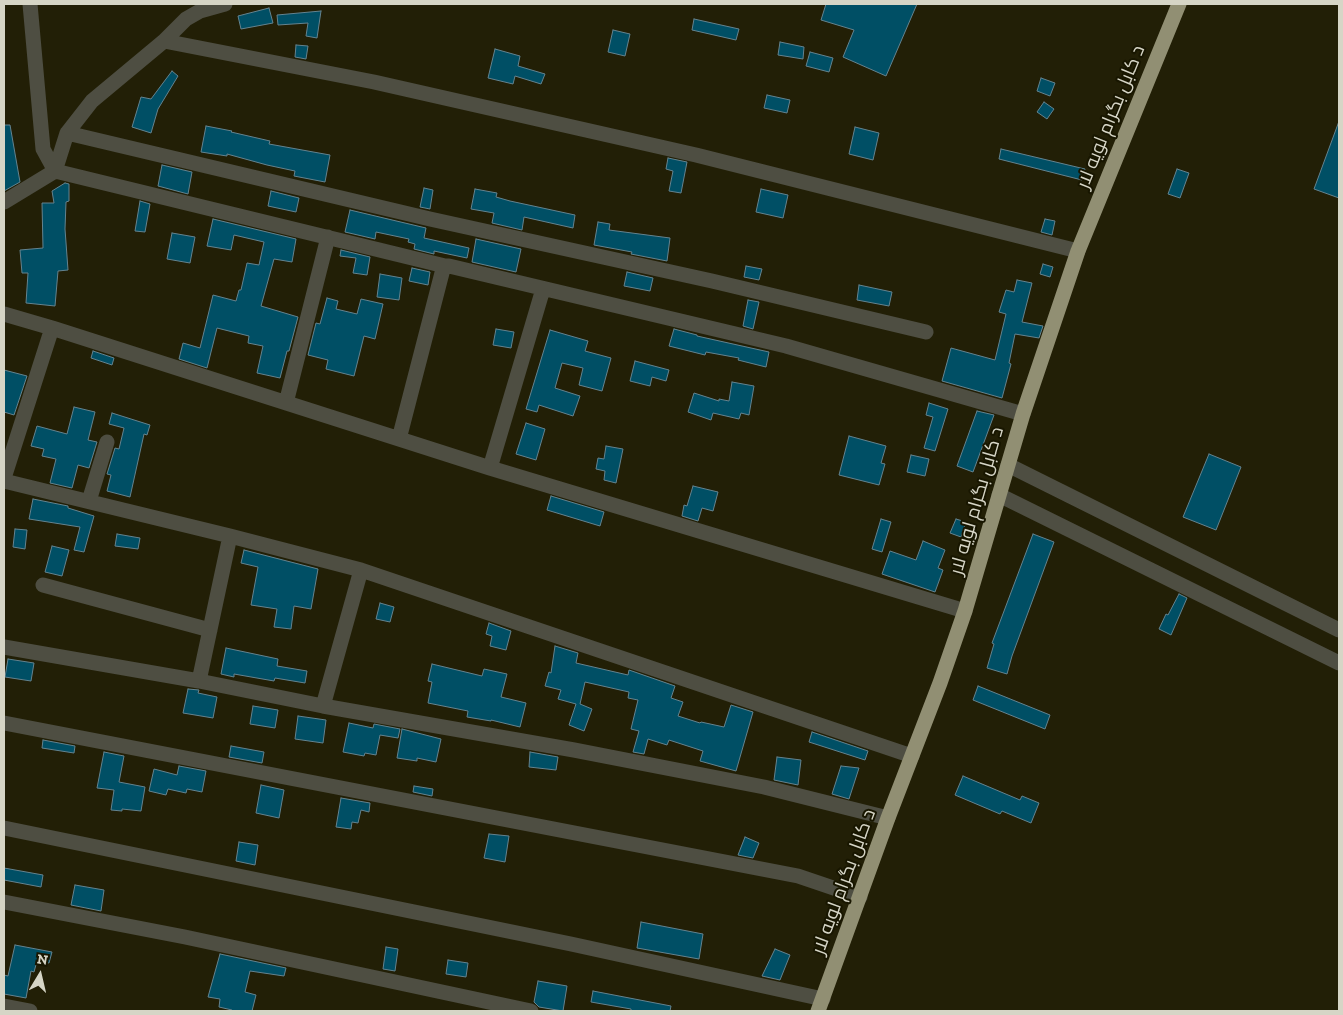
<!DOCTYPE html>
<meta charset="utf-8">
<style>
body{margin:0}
#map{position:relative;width:1343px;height:1015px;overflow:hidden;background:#221f06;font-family:"Zilla Slab",serif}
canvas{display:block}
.frame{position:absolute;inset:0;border:5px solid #d6d5c6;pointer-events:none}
.north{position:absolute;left:15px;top:950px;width:50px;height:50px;-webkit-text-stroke:4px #181600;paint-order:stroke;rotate:9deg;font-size:14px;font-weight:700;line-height:20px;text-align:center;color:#d6d5c6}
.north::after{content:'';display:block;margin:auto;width:18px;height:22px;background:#d6d5c6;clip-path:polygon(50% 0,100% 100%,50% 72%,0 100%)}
</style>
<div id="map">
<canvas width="1343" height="1015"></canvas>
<div class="frame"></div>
<div class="north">N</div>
</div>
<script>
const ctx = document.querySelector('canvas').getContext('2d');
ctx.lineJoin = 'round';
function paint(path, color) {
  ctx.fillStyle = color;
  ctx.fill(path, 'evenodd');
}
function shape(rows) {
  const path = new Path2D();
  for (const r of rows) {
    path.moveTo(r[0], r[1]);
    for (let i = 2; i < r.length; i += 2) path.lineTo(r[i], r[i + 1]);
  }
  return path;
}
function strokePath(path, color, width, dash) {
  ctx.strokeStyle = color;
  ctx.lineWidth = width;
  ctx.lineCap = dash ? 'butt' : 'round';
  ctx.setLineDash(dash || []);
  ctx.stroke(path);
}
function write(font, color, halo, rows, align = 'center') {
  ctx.font = font + ' "Zilla Slab",Cairo,serif';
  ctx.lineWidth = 4;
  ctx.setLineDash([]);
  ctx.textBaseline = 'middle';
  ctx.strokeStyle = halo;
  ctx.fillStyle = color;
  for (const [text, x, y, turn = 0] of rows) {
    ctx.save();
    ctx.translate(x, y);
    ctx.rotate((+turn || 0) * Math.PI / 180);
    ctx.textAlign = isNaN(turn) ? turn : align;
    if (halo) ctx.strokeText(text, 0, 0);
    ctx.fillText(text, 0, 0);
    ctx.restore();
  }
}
const building = shape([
 [826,4,917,4,886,76,843,57,854,30,821,20,826,4],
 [269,8,273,23,241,29,238,16,269,8],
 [321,11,317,38,306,36,308,23,278,25,277,15,321,11],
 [694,19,739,29,736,40,692,30,694,19],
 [613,30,630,34,625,56,608,52,613,30],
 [780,42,804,47,803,59,778,55,780,42],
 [296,45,308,46,306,59,295,57,296,45],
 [495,49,520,56,518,66,545,74,541,84,515,76,513,84,488,78,495,49],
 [810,52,833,58,829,72,806,66,810,52],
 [172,71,178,76,158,109,151,133,132,127,141,97,151,99,172,71],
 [1041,78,1055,83,1050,96,1037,91,1041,78],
 [767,95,790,100,787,113,764,108,767,95],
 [1044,102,1054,109,1047,119,1037,112,1044,102],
 [1338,124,1339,125,1339,198,1314,189,1338,124],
 [4,125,10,125,20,182,4,191,4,125],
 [206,126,232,131,231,132,270,141,269,144,330,155,325,182,294,176,295,171,267,165,227,154,227,156,201,152,206,126],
 [855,127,879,133,873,160,849,154,855,127],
 [1001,149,1085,169,1082,180,999,159,1001,149],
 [668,158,687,162,681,193,669,191,673,171,666,169,668,158],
 [162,165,192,172,188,194,158,186,162,165],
 [1177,169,1189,173,1180,198,1168,194,1177,169],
 [65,183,69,184,69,201,66,202,65,229,68,270,58,271,55,306,26,303,28,273,22,273,20,250,43,248,42,203,54,203,52,191,65,183],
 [424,188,433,190,430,209,420,207,424,188],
 [475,189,497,193,496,197,510,201,575,215,573,228,524,217,522,230,492,223,494,213,471,209,475,189],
 [761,189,788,195,783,218,756,212,761,189],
 [271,191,299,198,296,212,268,206,271,191],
 [140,201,150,204,145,232,135,231,140,201],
 [350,210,426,228,424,238,469,248,467,258,434,251,434,254,414,249,415,244,408,242,409,239,376,232,375,239,345,232,350,210],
 [213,219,296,239,292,262,274,259,261,306,298,317,289,351,287,351,280,378,257,373,263,346,248,343,249,336,217,328,207,368,179,359,183,343,200,348,213,295,236,301,239,290,241,290,247,263,259,265,264,242,234,235,231,250,207,246,213,219],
 [1045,219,1055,221,1052,235,1041,232,1045,219],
 [598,222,610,224,609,230,670,238,667,261,631,254,632,252,594,245,598,222],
 [172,233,195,237,190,263,167,259,172,233],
 [476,239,521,249,516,272,472,262,476,239],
 [341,250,370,257,367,275,353,273,356,258,340,256,341,250],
 [1043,264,1053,267,1050,277,1040,274,1043,264],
 [746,266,762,269,759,280,744,277,746,266],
 [412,268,430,272,428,285,409,281,412,268],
 [627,272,653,278,650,291,624,286,627,272],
 [380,274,402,278,399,300,377,297,380,274],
 [1017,280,1032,283,1022,322,1043,326,1039,338,1015,334,1009,363,1011,364,1002,398,942,381,951,348,995,360,1006,314,999,312,1006,290,1014,292,1017,280],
 [859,285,892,292,889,306,857,300,859,285],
 [327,298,338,301,336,309,357,314,361,299,383,304,375,339,364,336,354,376,326,369,328,360,308,355,316,323,320,324,327,298],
 [748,300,759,302,753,329,743,326,748,300],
 [496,329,514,332,511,348,493,345,496,329],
 [674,329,697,335,697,336,769,352,766,367,738,360,739,358,706,352,705,355,669,346,674,329],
 [550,330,588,341,585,351,611,358,602,391,579,385,583,368,562,363,555,388,580,396,573,416,539,405,537,412,526,409,550,330],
 [93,351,114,358,112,365,91,358,93,351],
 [635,361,669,370,666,381,652,377,650,386,630,381,635,361],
 [4,370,27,376,14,415,4,412,4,370],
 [732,382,754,386,749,415,741,413,739,419,713,413,711,420,688,412,694,393,719,401,719,399,729,401,732,382],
 [929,403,948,409,935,451,924,448,933,417,926,415,929,403],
 [74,407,95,412,88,440,97,442,89,468,78,465,72,488,50,483,56,459,42,456,44,449,31,446,37,426,67,434,74,407],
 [977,411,994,415,973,472,957,466,977,411],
 [112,413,150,425,147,435,144,434,130,497,107,491,111,475,107,474,115,448,119,449,124,428,109,424,112,413],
 [526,423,545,429,536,460,516,454,526,423],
 [849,436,886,446,881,463,885,464,879,485,839,475,849,436],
 [606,446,623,449,616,483,604,480,605,471,596,469,598,458,604,459,606,446],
 [1209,454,1241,467,1216,530,1183,517,1209,454],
 [911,455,929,459,925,476,907,472,911,455],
 [693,486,718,492,713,511,702,508,698,521,682,516,684,505,687,506,693,486],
 [551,496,604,512,600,526,547,510,551,496],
 [33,499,68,506,68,508,94,516,84,552,74,550,80,527,29,519,33,499],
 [881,519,891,522,882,552,872,549,881,519],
 [956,519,966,522,961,537,950,533,956,519],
 [15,529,27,530,25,549,13,547,15,529],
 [117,534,140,538,138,549,115,546,117,534],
 [1033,534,1054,542,1012,656,1007,674,987,668,994,644,992,643,1033,534],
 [923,541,945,550,938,568,943,570,935,592,882,574,890,551,916,560,923,541],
 [52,546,69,550,62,576,45,572,52,546],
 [244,550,318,569,311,609,294,606,291,629,274,627,277,609,251,605,258,567,241,563,244,550],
 [1179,594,1187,598,1171,635,1159,629,1166,614,1168,615,1179,594],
 [380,603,394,607,390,622,376,619,380,603],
 [489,623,511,631,506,650,490,646,492,636,486,634,489,623],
 [555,646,578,653,576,663,628,675,629,670,675,686,671,698,683,702,678,716,700,723,701,722,724,727,731,705,753,712,736,771,700,761,703,751,669,740,667,745,648,739,644,754,633,752,639,731,631,729,638,700,628,698,629,692,585,682,580,704,592,709,584,731,569,725,576,704,558,699,561,690,545,686,549,672,551,673,555,646],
 [226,648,278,659,277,666,307,671,305,683,275,678,274,681,234,674,234,677,221,674,226,648],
 [8,659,34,663,31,681,5,677,8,659],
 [432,664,482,676,484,669,507,674,501,697,526,703,520,727,491,720,491,721,467,717,468,711,428,703,432,682,428,681,432,664],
 [978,686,1050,715,1045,729,973,700,978,686],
 [188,689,199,690,198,693,217,697,213,718,183,713,188,689],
 [253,706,278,710,275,728,250,724,253,706],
 [298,716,326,720,323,743,295,739,298,716],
 [349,723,373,728,374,724,400,729,398,738,380,735,376,755,365,753,364,756,343,752,349,723],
 [402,729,441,739,436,762,417,758,417,761,397,758,402,729],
 [812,732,868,751,865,760,809,742,812,732],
 [43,740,75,746,74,753,42,748,43,740],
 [231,746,264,752,262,763,229,757,231,746],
 [104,752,124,756,119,782,145,787,141,811,122,809,122,811,111,810,114,790,97,788,104,752],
 [530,752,558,757,556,770,529,767,530,752],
 [777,757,801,760,798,785,774,780,777,757],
 [179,766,206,771,202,792,187,789,186,793,168,789,166,795,149,791,154,769,177,775,179,766],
 [841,766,859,768,849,799,832,794,841,766],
 [963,776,1020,800,1022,796,1039,803,1031,823,1002,811,1000,814,955,795,963,776],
 [261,785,284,790,279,818,256,813,261,785],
 [414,786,433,789,432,796,413,792,414,786],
 [341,798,370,803,369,812,361,810,358,823,352,822,351,829,336,827,341,798],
 [489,834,509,836,505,862,484,858,489,834],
 [745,837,759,843,753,858,738,855,745,837],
 [239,842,258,845,255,865,236,861,239,842],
 [4,868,43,875,41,887,4,880,4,868],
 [75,885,104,890,101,911,71,905,75,885],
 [641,922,703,934,699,959,637,948,641,922],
 [15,945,52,952,49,963,37,961,34,972,31,971,26,998,4,994,4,975,8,976,15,945],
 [386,947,398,949,395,971,383,969,386,947],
 [775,949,790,955,780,980,762,976,775,949],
 [220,954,286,968,284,976,250,971,245,992,256,995,252,1011,232,1011,232,1010,219,1007,220,999,208,997,220,954],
 [448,960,468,963,466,977,446,974,448,960],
 [538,981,567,986,563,1011,539,1007,534,1002,538,981],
 [593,991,671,1006,670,1011,631,1011,631,1009,591,1002,593,991]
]);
paint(building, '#004f65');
strokePath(building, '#64838f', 1);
strokePath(shape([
 [30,4,43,149,55,171,445,266],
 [164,41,374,82,696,155,1078,251],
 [67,133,430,219,712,281,926,332],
 [4,202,55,171,67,133,92,101,164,41,186,19,200,11,225,4],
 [4,314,52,328,490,468,965,611],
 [286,403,328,237],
 [399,439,443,269,445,266,449,266,786,346,1023,414],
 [1008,465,1339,630],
 [490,468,543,289],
 [4,478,52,328],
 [4,481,230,536,361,570,912,756],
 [999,495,1339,663],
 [89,501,107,442],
 [43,585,210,630],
 [4,647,199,681,323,706,574,750,764,787,888,818],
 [199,681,230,536],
 [323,706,361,570],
 [4,723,798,876,860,897],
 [4,828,571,944,823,999],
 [4,902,185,937,531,1011],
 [4,1006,30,1011]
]), '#4e4e42', 15);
strokePath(shape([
 [818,1011,888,818,940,683,965,611,1023,414,1078,251,1179,4]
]), '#918f73', 15);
write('19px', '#d6d5c6', '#181600', [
 ["د کابل بگرام لویه لار",1111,117,-68],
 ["د کابل بگرام لویه لار",977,501,-74],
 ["د کابل بگرام لویه لار",844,882,-70]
]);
</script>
